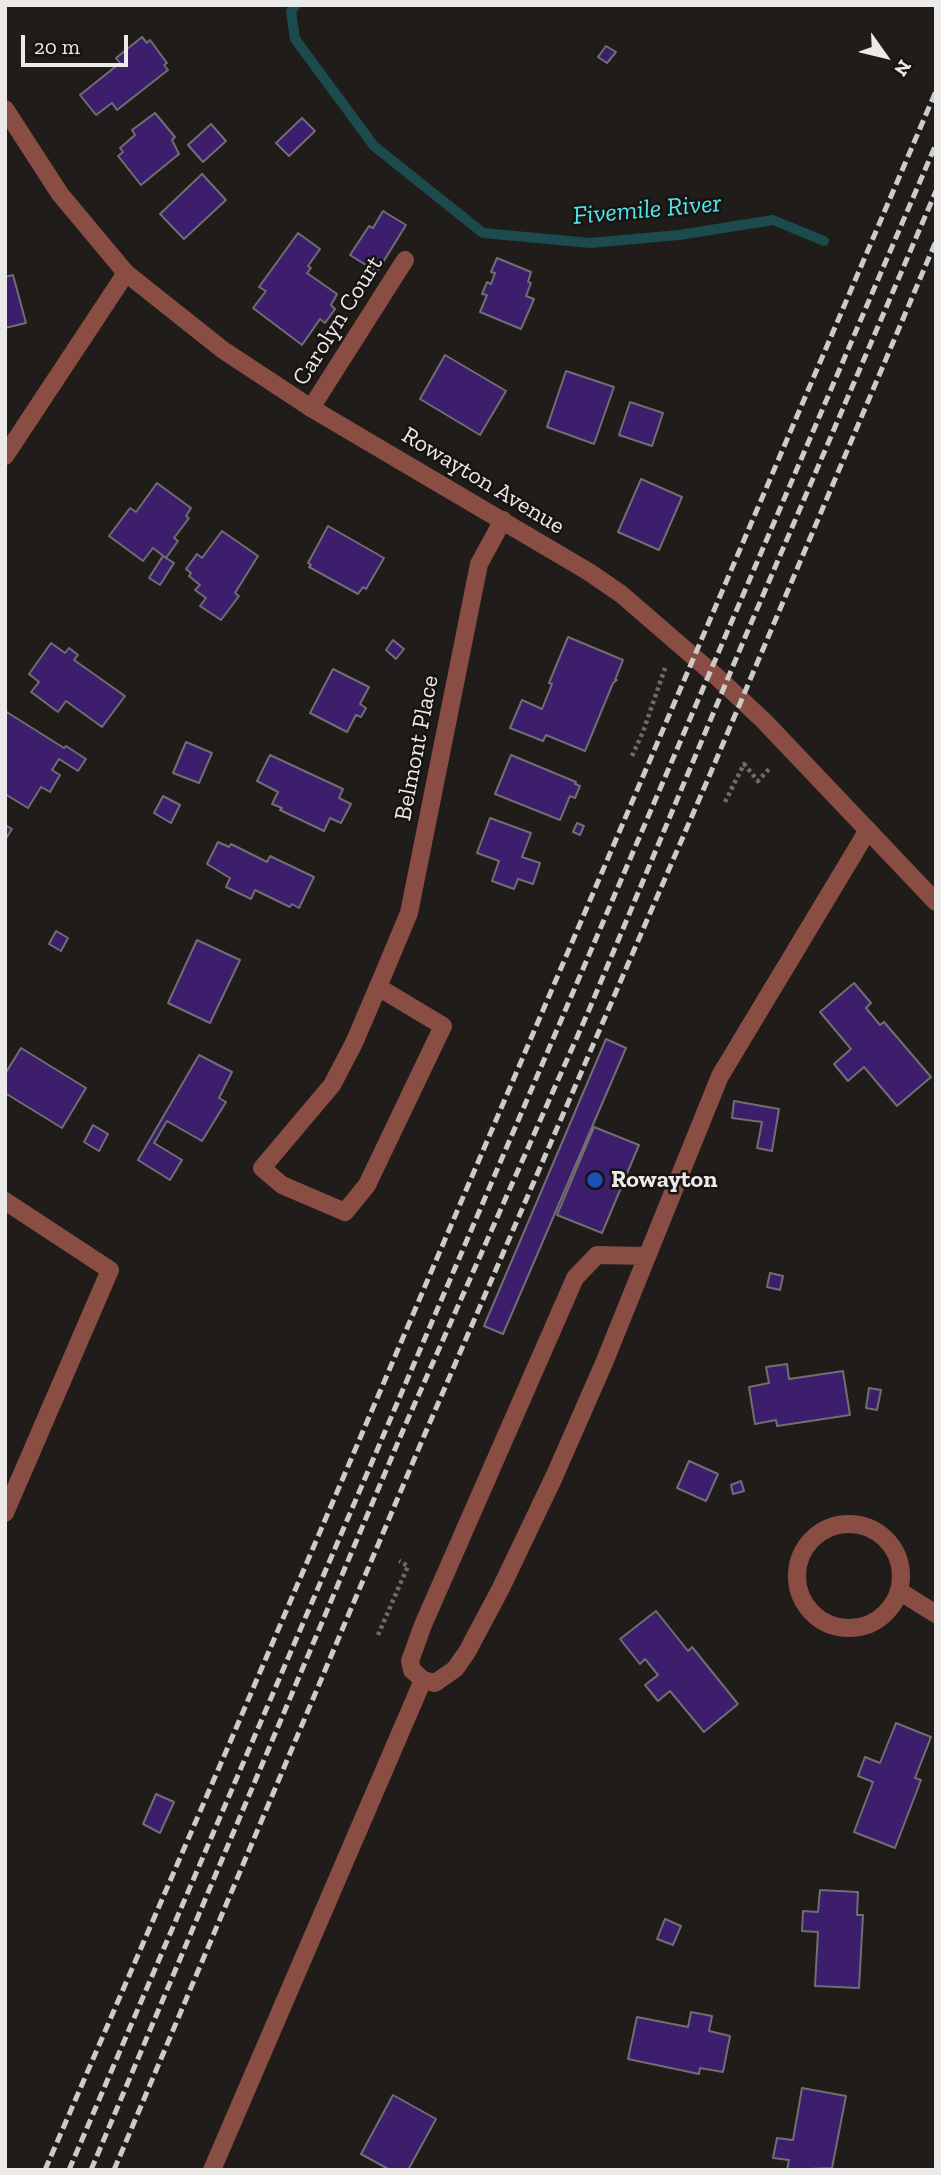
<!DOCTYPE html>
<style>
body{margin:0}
#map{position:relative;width:941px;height:2175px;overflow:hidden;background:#1f1c1a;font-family:"Zilla Slab",serif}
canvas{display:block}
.frame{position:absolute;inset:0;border:7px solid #eceae8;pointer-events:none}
.north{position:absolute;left:850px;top:21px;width:70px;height:70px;-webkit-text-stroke:5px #161311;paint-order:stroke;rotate:124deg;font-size:19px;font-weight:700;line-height:28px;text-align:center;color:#eceae8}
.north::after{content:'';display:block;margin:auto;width:24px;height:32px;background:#eceae8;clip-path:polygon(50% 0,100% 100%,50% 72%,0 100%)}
.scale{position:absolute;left:21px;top:35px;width:107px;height:32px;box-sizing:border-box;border:4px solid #eceae8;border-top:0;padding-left:9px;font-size:21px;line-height:24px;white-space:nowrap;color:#eceae8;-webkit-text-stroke:5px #161311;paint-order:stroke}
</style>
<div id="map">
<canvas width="941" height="2175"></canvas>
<div class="frame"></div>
<div class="north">N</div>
<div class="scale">20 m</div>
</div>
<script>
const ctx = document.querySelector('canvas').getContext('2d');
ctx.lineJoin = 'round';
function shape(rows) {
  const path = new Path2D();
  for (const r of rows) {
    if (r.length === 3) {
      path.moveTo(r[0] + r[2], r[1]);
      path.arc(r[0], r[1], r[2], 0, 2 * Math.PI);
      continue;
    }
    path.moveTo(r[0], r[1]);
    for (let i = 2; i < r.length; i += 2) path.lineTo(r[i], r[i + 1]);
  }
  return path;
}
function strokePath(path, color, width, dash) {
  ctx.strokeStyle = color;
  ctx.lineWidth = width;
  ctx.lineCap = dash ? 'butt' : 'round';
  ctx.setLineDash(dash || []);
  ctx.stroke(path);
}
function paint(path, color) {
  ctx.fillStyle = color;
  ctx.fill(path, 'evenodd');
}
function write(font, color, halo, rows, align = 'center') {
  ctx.font = font + ' "Zilla Slab",serif';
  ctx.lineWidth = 5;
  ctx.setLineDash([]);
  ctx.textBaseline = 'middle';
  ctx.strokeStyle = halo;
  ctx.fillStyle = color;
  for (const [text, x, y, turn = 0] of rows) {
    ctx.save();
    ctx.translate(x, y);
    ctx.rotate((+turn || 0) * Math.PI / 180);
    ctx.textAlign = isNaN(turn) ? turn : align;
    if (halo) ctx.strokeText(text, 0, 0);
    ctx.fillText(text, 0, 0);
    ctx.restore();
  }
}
strokePath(shape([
 [296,5,291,11,295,39,374,146,483,233,590,243,679,235,773,220,824,241]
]), '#1b4b4c', 10);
const building = shape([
 [142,37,147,43,150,40,167,63,164,65,168,70,117,110,112,103,96,115,80,95,120,63,116,58,142,37],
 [606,46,616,52,607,63,598,57,606,46],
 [155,113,175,137,172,140,179,154,141,185,118,156,123,152,120,148,135,135,132,130,155,113],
 [302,118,315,131,289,156,276,143,302,118],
 [211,124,226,141,203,162,188,145,211,124],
 [202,174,226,200,184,239,160,214,202,174],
 [383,211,406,225,377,272,350,255,369,226,373,228,383,211],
 [298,233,320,249,308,266,311,268,307,273,337,294,331,305,335,309,325,323,320,319,302,345,253,308,266,291,259,287,298,233],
 [497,258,531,272,528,282,531,283,526,296,534,299,521,329,480,312,487,295,482,294,487,282,491,284,495,273,491,272,497,258],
 [13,275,26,323,5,328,5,277,13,275],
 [445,355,506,391,480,435,420,399,445,355],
 [566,371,614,387,594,444,547,427,566,371],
 [630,402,663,413,652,446,619,435,630,402],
 [641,479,682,497,659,550,618,532,641,479],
 [157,483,191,508,186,516,189,518,174,538,178,541,166,558,153,548,143,561,109,536,130,508,136,512,157,483],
 [328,526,384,558,366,589,363,587,358,594,309,567,311,565,308,563,328,526],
 [222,531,258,556,235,593,239,596,221,620,200,606,206,598,195,590,200,585,189,576,191,573,186,569,197,554,202,558,222,531],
 [163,556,174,563,160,585,149,578,163,556],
 [568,637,623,660,615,680,617,680,613,683,585,751,546,735,543,741,510,728,522,700,542,709,552,684,549,683,568,637],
 [393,640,404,649,396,659,386,650,393,640],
 [51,643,65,653,69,648,78,655,74,660,125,696,102,727,66,701,58,712,31,692,39,682,29,674,51,643],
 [333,669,369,687,360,704,366,708,361,717,356,715,347,732,310,713,333,669],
 [5,711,64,748,66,746,86,759,78,771,59,759,52,770,60,775,50,792,41,787,28,808,5,794,5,711],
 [186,742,212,753,199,783,173,773,186,742],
 [270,755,343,789,339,798,351,804,341,823,330,818,324,831,280,810,282,808,272,804,278,792,257,781,270,755],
 [511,755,576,782,575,784,580,786,575,798,570,796,560,820,495,794,511,755],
 [163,796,180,805,171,823,154,813,163,796],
 [490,818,531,833,522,857,540,863,533,884,518,879,514,889,492,881,499,861,477,853,490,818],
 [577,823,584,826,580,835,573,832,577,823],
 [5,825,12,829,5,840,5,825],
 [218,842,229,847,231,844,267,862,270,856,314,877,299,908,292,904,290,907,255,890,251,899,226,887,230,878,207,864,218,842],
 [56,931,68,938,61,951,49,944,56,931],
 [197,940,240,960,210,1023,168,1003,197,940],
 [854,983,871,1003,866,1008,880,1025,884,1022,931,1077,897,1106,864,1067,848,1081,834,1064,851,1049,820,1012,854,983],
 [606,1039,626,1048,503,1334,484,1326,606,1039],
 [21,1048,86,1088,62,1128,5,1093,5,1074,21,1048],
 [199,1055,232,1072,219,1098,226,1102,202,1141,167,1121,154,1143,182,1160,170,1180,138,1160,199,1055],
 [734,1101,779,1109,772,1151,757,1148,762,1122,732,1118,734,1101],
 [93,1125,108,1134,99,1151,84,1142,93,1125],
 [594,1127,639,1145,602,1233,557,1215,594,1127],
 [770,1273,783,1276,780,1290,767,1287,770,1273],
 [787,1364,789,1379,843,1371,850,1415,777,1426,776,1420,755,1424,749,1387,769,1383,766,1367,787,1364],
 [869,1388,881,1390,877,1410,866,1408,869,1388],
 [689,1461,718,1474,706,1501,677,1488,689,1461],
 [741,1481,744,1491,733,1494,731,1485,741,1481],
 [656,1611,688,1651,692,1647,738,1704,704,1732,670,1691,658,1701,645,1685,658,1675,645,1659,640,1664,620,1639,656,1611],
 [896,1723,931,1737,915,1778,921,1780,895,1848,854,1832,873,1782,858,1776,865,1757,880,1763,896,1723],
 [156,1794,174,1802,160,1833,143,1824,156,1794],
 [820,1890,858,1892,857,1915,863,1915,859,1988,815,1986,818,1932,802,1931,803,1911,818,1912,820,1890],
 [665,1919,681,1926,673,1945,657,1939,665,1919],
 [691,2012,712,2016,709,2031,730,2036,723,2072,700,2068,699,2074,628,2059,637,2017,688,2027,691,2012],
 [802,2088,846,2096,832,2168,787,2170,789,2160,773,2158,777,2138,793,2140,802,2088],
 [393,2095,436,2119,408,2170,390,2170,361,2154,393,2095]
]);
paint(building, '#3d1e6c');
strokePath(building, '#6f6e73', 2);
strokePath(shape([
 [632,756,643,732,665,668],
 [725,802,744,764,758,781,769,769],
 [378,1635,408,1566,399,1561]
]), '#6d6b69', 4.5, [3.5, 3.5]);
strokePath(shape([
 [378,987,443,1026,367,1185,345,1212,282,1185,262,1168,332,1085,354,1043,378,987],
 [646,1256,597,1255,575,1278,423,1625,410,1661,412,1670,423,1680,435,1683,455,1669,467,1652,501,1588,554,1477,604,1363,720,1076,868,830],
 [212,2170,423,1680]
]), '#8a4d43', 18);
strokePath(shape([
 [311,408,405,260],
 [5,456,126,273],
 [378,987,409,913,479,564,503,520],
 [5,1201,110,1270,5,1513],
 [849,1576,52],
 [899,1591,936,1614]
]), '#8a4d43', 18);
strokePath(shape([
 [5,109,60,194,126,273,223,350,311,408,589,572,621,594,717,677,764,721,936,902]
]), '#8a4d43', 18);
strokePath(shape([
 [45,2170,231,1740,936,91],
 [69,2170,936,144],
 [91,2170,404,1428,589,1010,746,635,936,191],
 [114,2170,424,1436,708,779,936,241]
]), '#cdcac8', 5, [10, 5]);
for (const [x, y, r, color] of [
 [595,1180,9,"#1a4fb4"]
]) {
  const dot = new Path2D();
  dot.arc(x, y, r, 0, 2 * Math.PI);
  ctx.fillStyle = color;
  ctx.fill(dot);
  strokePath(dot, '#161311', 2.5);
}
write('24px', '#eceae8', '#161311', [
 ["Carolyn Court",338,321,-58],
 ["Rowayton Avenue",483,481,31],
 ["Belmont Place",417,748,-79]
]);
write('bold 24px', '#eceae8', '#161311', [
 ["Rowayton",611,1180]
], 'left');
write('italic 26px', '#4fe9ec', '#161311', [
 ["Fivemile River",647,210,-5]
]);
</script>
